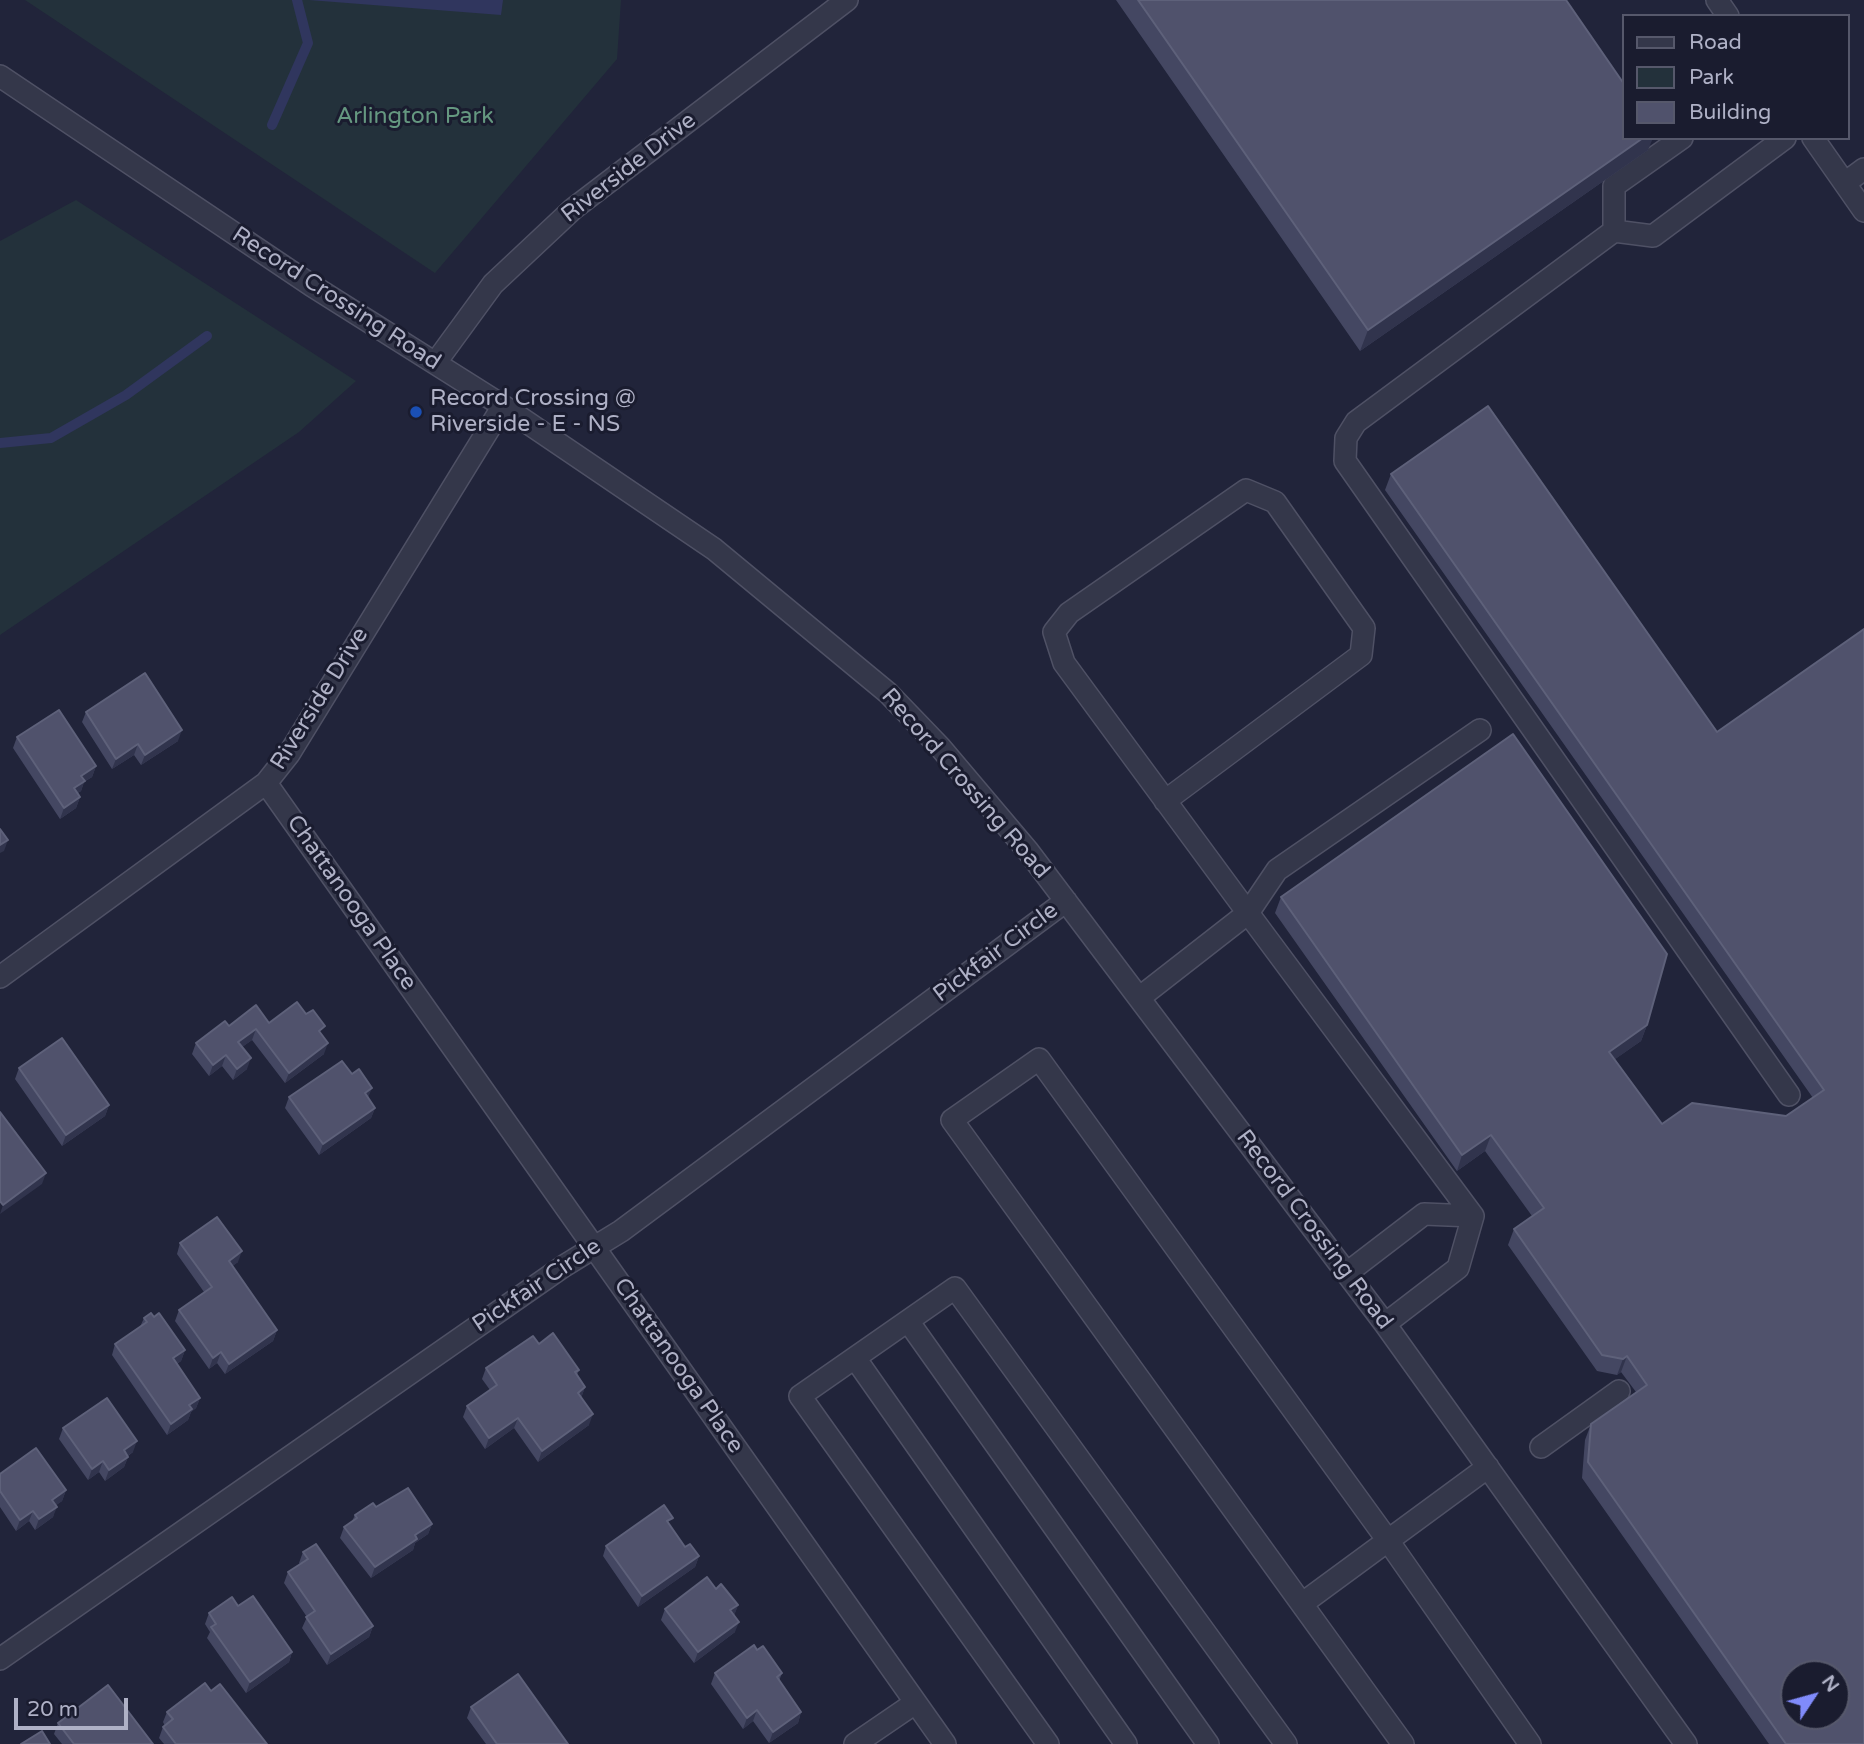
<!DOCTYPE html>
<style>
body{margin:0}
#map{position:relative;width:1864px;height:1744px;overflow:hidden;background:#21243a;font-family:"Varela Round",sans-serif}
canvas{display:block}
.legend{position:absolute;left:1622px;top:14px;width:228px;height:126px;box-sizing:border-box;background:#1a1c2f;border:2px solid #56586b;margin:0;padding:9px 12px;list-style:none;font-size:21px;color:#afb1c6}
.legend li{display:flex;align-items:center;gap:14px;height:35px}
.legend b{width:35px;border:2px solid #56586b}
.north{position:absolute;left:1780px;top:1660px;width:70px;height:70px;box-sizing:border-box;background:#1a1c2f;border:2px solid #56586b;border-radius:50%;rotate:54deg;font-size:19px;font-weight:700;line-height:28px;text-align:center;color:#afb1c6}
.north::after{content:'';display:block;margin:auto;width:24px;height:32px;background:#808bfb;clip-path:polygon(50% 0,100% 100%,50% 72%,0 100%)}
.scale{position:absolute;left:14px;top:1698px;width:114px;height:32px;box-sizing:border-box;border:4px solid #afb1c6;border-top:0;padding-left:9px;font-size:21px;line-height:24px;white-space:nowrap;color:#afb1c6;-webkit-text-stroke:5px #1a1c2f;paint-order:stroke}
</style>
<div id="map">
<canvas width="1864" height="1744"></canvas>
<ul class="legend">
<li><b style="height:9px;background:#34374a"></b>Road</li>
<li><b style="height:19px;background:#23313b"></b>Park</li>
<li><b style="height:19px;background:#50526c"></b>Building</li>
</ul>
<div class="north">N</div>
<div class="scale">20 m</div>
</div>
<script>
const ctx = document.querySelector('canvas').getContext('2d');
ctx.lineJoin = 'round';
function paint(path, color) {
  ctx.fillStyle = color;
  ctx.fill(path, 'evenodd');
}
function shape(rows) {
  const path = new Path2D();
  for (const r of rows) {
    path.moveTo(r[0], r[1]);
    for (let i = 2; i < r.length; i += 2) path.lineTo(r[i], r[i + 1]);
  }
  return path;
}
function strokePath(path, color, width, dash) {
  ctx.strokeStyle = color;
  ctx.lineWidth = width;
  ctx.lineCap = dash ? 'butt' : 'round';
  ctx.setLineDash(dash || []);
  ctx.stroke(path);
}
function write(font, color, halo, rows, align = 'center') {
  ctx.font = font + ' "Varela Round",sans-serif';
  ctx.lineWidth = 6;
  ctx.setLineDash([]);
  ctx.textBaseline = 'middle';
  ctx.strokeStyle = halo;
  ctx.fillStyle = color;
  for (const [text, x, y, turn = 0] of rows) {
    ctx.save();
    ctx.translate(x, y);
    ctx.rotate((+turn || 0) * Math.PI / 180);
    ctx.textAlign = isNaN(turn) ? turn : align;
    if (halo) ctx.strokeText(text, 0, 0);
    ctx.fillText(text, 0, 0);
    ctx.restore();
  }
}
paint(shape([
 [25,0,621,0,617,59,435,273],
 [76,200,356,381,299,432,0,635,0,241]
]), '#23313b');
paint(shape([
 [309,0,503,0,501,15]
]), '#30365e');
strokePath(shape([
 [272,125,308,43,297,0],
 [0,443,51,438,126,395,207,336]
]), '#30365e', 10);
const minor = shape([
 [1717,0,1728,16],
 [0,76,311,285,503,406,714,549,888,693,940,747,1028,851,1385,1324,1686,1744],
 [1682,138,1614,186,1614,231,1653,236,1785,138],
 [1813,138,1864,211],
 [1845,183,1864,169],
 [1614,231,1356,422,1346,438,1345,461,1789,1095],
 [436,362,493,284,573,209,847,0],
 [266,783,945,1744],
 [1165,801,1361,655,1364,628,1275,502,1246,490,1069,613,1054,632,1064,663,1248,913,1473,1216],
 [0,977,266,783,289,754,503,406],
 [1139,998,1248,913,1277,870,1480,730],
 [1347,1273,1424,1214,1473,1216,1458,1268,1385,1324],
 [908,1321,1208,1744],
 [855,1358,1126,1744],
 [1541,1447,1619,1391],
 [1303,1603,1488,1467],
 [0,1659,564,1266,621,1231,1066,901],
 [855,1744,915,1703],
 [1048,1744,800,1396,955,1288,1286,1744],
 [1403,1744,952,1120,1039,1059,1389,1542,1530,1744]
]);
strokePath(minor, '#4f5165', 24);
strokePath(minor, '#34374a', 21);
paint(shape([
 [1116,0,1566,0,1648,150,1360,351],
 [1391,474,1717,732,1864,629,1864,1744,1769,1744,1582,1478,1585,1440,1591,1424,1636,1392,1621,1372,1617,1375,1597,1371,1508,1245,1514,1229,1532,1216,1485,1151,1457,1171,1275,913,1281,897,1647,1025,1641,1041,1615,1059,1662,1124,1786,1116,1813,1098,1385,490],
 [86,712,178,741,141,765,134,755,112,769,82,722],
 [17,737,96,766,92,777,84,782,81,791,78,793,80,797,76,808,60,819,13,748],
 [269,1023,322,1035,324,1054,285,1083,252,1040,242,1047,247,1069,233,1080,222,1066,209,1076,192,1054,196,1043,229,1026],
 [19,1068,109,1105,105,1116,62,1146,15,1079],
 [289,1097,368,1098,375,1108,371,1118,319,1155,285,1108],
 [180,1243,238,1262,232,1266,277,1330,273,1341,225,1374,217,1363,209,1369,175,1321,179,1310,204,1292,177,1254],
 [144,1318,185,1350,181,1361,177,1364,200,1398,196,1408,191,1412,188,1420,167,1435,112,1355,115,1344,140,1327],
 [539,1344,579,1370,577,1375,585,1387,581,1398,589,1425,538,1462,514,1428,485,1449,463,1417,467,1406,490,1390,482,1379,486,1368],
 [63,1428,133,1452,128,1456,128,1457,124,1467,105,1481,99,1472,88,1480,59,1439],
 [0,1474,66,1490,62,1501,56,1505,53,1517,35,1530,29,1521,16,1531,0,1507],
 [376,1507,432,1524,428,1534,415,1543,413,1550,371,1578,340,1538,344,1527,352,1521,355,1515],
 [670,1525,685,1547,699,1556,695,1567,638,1607,603,1556,606,1546],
 [303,1552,373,1626,369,1637,327,1665,302,1628,307,1617,284,1583,288,1572,300,1564,299,1563],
 [716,1589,738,1605,734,1615,735,1632,694,1663,661,1620,665,1609],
 [238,1606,292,1652,289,1662,246,1693,207,1638,210,1632,205,1624,209,1613],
 [757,1650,782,1673,779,1681,801,1712,798,1723,769,1743,753,1721,743,1729,711,1684,715,1673],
 [471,1707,568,1744,486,1744,467,1718],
 [167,1712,267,1744,164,1744,159,1738,163,1727,165,1726,163,1722],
 [58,1723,153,1744,62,1744,54,1734]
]), '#444762');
paint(shape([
 [1643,138,1653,138,1648,150,1360,351,1368,330],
 [182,730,178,741,141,765,145,755],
 [138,744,134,755,112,769,116,759],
 [96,766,92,777,84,782,81,791,70,798,74,788,81,776],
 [80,797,76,808,60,819,64,808],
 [8,840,4,851,0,853,0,845],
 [1647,1025,1641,1041,1604,1067,1609,1052],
 [256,1029,252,1040,234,1053,238,1042],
 [328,1043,324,1054,285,1083,289,1073],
 [226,1055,222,1066,209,1076,213,1065],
 [251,1058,247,1069,233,1080,237,1069],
 [372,1088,368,1098,365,1093],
 [109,1105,105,1116,62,1146,66,1135],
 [375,1108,371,1118,319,1155,323,1144],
 [1491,1135,1485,1151,1457,1171,1462,1155],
 [46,1173,42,1184,0,1214,3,1205],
 [242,1251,238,1262,225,1272,229,1261],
 [277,1330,273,1341,225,1374,229,1364],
 [185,1350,181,1361,169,1369,173,1358],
 [221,1352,217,1363,209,1369,213,1358],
 [1627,1356,1621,1372,1617,1375,1623,1359],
 [585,1387,581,1398,578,1393],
 [200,1398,196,1408,191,1412,188,1420,167,1435,171,1424,189,1405],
 [593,1414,589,1425,538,1462,542,1451],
 [518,1418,514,1428,485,1449,489,1438],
 [137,1441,133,1452,120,1461,124,1450],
 [128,1457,124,1467,105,1481,109,1470],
 [103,1461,99,1472,88,1480,92,1469],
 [66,1490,62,1501,48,1511,52,1500],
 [57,1507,53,1517,35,1530,39,1519],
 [33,1511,29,1521,16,1531,20,1520],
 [432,1524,428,1534,415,1543,413,1550,371,1578,375,1567,415,1535],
 [699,1556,695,1567,638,1607,642,1596],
 [738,1605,734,1616,730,1610],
 [739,1622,735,1632,694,1663,698,1652],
 [373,1626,369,1637,327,1665,331,1654],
 [292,1652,289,1662,246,1693,250,1682],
 [757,1710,753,1721,743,1729,747,1718],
 [801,1712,798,1723,769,1743,773,1732]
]), '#31344d');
const building = shape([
 [1138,0,1566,0,1624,84,1624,138,1643,138,1368,330,1138,0],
 [1488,406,1717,732,1864,629,1864,1744,1786,1744,1588,1462,1591,1424,1647,1385,1627,1356,1623,1359,1602,1355,1514,1229,1544,1208,1491,1135,1462,1155,1281,897,1513,734,1667,954,1647,1025,1609,1052,1662,1124,1692,1103,1786,1116,1824,1090,1391,474,1488,406],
 [1794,1674,1836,1674,1836,1716,1794,1716,1794,1674],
 [145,673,182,730,145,755,138,744,116,759,86,712,145,673],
 [59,710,96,766,81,776,85,781,74,788,80,797,64,808,17,737,59,710],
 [0,829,8,840,0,845,0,829],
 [297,1002,306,1014,313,1010,325,1026,319,1031,328,1043,289,1073,256,1029,238,1042,251,1058,237,1069,226,1055,213,1065,196,1043,225,1021,229,1026,256,1005,269,1023,297,1002],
 [62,1038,109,1105,66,1135,19,1068,62,1038],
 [342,1061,352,1074,359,1069,372,1088,365,1093,375,1108,323,1144,289,1097,342,1061],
 [0,1112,46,1173,3,1205,0,1201,0,1112],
 [217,1217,242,1251,229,1261,277,1330,229,1364,221,1352,213,1358,179,1310,212,1287,180,1243,217,1217],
 [151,1313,154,1317,159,1313,185,1350,173,1358,200,1398,189,1405,192,1409,171,1424,115,1344,147,1322,144,1318,151,1313],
 [553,1333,579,1370,575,1372,585,1387,578,1393,593,1414,542,1451,518,1418,489,1438,467,1406,497,1385,486,1368,533,1336,539,1344,553,1333],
 [107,1398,137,1441,124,1450,128,1457,109,1470,103,1461,92,1469,63,1428,107,1398],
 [36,1448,66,1490,52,1500,57,1507,39,1519,33,1511,20,1520,0,1491,0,1474,36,1448],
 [408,1488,432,1524,415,1535,417,1539,375,1567,344,1527,357,1518,355,1515,373,1503,376,1507,408,1488],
 [664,1505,673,1518,667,1521,685,1547,690,1544,699,1556,642,1596,606,1546,664,1505],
 [316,1544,373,1626,331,1654,306,1617,315,1611,288,1572,308,1559,303,1552,316,1544],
 [707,1577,716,1589,721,1584,738,1605,730,1610,739,1622,698,1652,665,1609,707,1577],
 [253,1596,292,1652,250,1682,211,1627,216,1624,209,1613,232,1597,238,1606,253,1596],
 [754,1645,757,1650,763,1646,782,1673,777,1677,801,1712,773,1732,757,1710,747,1718,715,1673,754,1645],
 [518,1674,568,1744,497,1744,471,1707,518,1674],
 [205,1683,211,1691,220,1684,267,1744,176,1744,163,1727,173,1719,167,1712,205,1683],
 [108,1685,153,1744,74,1744,58,1723,108,1685],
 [42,1731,50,1744,21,1744,42,1731]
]);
paint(building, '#50526c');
strokePath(building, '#5e617a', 2);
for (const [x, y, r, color] of [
 [416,412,7,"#1a4fb4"]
]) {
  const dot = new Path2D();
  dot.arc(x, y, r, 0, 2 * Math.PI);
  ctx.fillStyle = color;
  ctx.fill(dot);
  strokePath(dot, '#1a1c2f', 2.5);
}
write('23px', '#659880', '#1a1c2f', [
 ["Arlington Park",415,117]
]);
write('23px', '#afb1c6', '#1a1c2f', [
 ["Riverside Drive",629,168,-38],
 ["Record Crossing Road",336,299,33],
 ["Riverside Drive",320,699,-58],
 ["Record Crossing Road",965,784,49],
 ["Chattanooga Place",351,903,55],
 ["Pickfair Circle",996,953,-37],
 ["Record Crossing Road",1314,1230,53],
 ["Pickfair Circle",537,1286,-34],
 ["Chattanooga Place",678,1366,55]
]);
write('23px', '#afb1c6', '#1a1c2f', [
 ["Record Crossing @",430,399],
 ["Riverside - E - NS",430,425]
], 'left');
</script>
